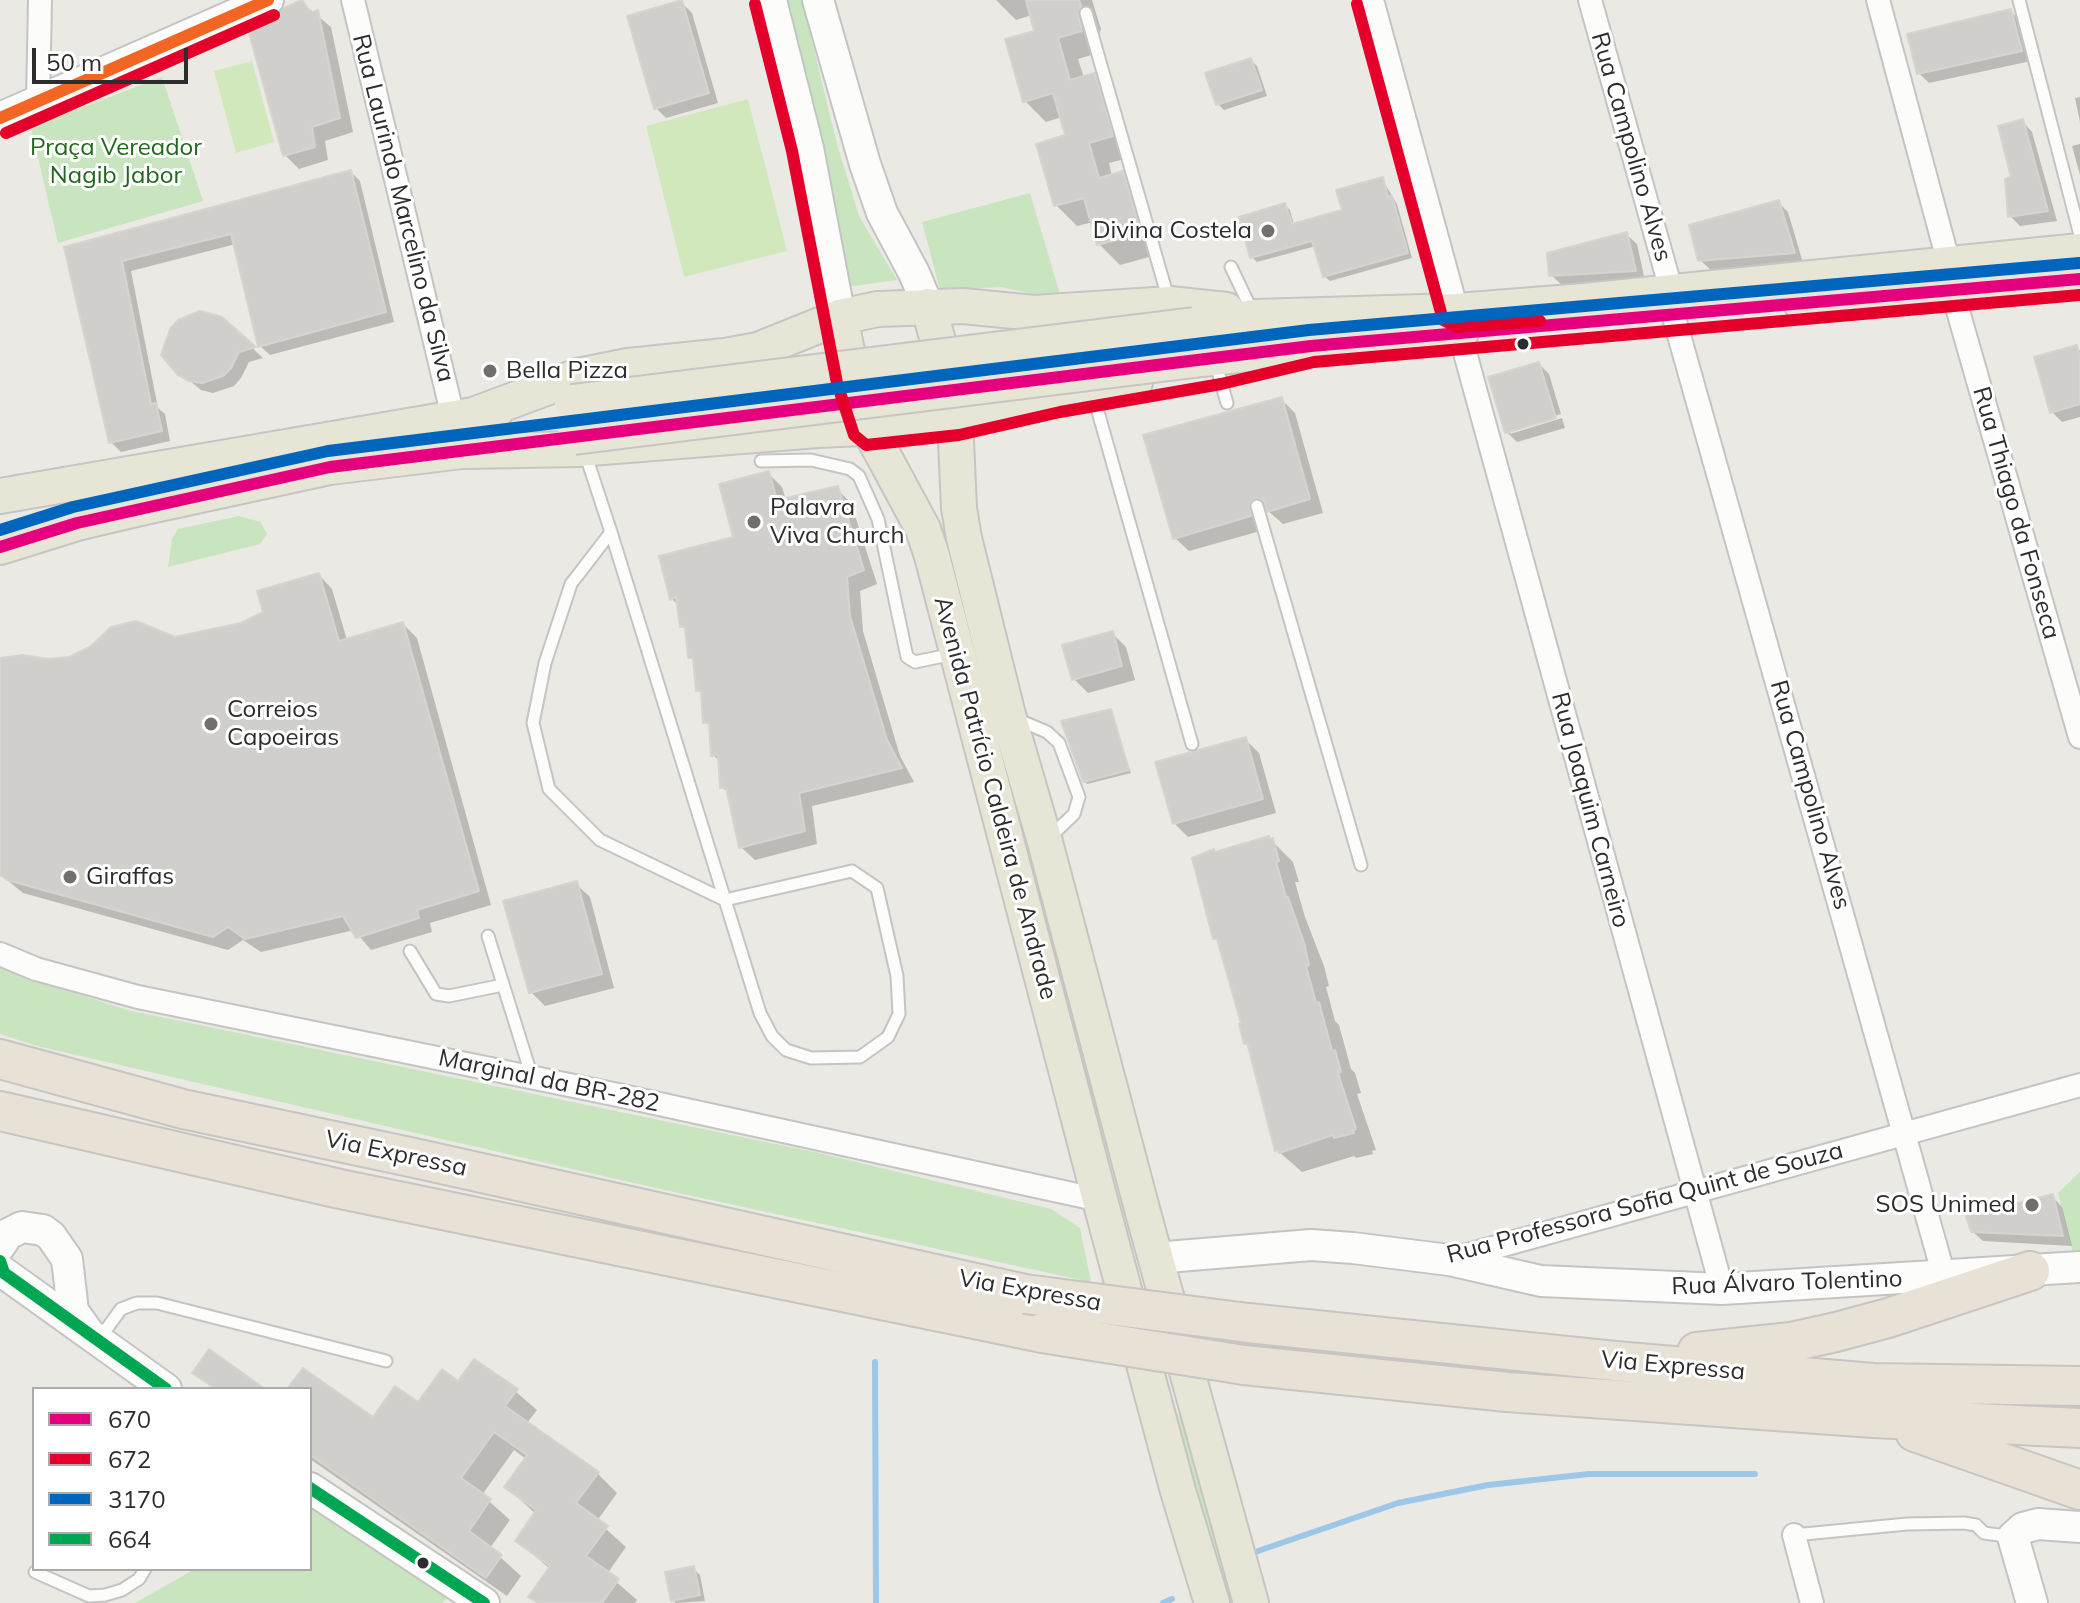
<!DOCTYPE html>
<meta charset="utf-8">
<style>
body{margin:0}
#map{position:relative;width:2080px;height:1603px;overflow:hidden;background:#ebe9e4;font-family:Mulish,sans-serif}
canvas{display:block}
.legend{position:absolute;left:32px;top:1387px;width:280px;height:184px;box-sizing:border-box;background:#fff;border:2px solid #ababab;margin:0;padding:10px 14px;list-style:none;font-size:24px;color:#2d2d2d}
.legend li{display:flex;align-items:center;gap:16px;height:40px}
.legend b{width:40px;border:2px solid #ababab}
.scale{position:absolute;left:32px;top:48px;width:156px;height:36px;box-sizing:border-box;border:4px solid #2d2d2d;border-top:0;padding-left:10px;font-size:24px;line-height:28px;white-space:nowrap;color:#2d2d2d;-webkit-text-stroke:6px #fff;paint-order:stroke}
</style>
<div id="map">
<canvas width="2080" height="1603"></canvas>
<ul class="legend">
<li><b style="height:10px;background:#e5007d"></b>670</li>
<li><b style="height:10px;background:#e4002b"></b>672</li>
<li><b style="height:10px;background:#0065bd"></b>3170</li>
<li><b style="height:10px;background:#00a651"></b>664</li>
</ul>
<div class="scale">50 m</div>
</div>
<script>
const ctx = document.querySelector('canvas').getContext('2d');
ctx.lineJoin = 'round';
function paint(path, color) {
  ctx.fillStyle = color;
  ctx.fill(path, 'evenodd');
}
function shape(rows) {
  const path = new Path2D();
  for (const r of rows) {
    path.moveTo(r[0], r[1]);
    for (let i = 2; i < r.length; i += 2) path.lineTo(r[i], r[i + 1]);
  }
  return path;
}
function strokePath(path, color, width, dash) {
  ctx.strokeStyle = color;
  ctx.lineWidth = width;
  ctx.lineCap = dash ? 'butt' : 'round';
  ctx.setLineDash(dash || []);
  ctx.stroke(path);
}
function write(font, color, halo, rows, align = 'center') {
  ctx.font = font + ' Mulish,sans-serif';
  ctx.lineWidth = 6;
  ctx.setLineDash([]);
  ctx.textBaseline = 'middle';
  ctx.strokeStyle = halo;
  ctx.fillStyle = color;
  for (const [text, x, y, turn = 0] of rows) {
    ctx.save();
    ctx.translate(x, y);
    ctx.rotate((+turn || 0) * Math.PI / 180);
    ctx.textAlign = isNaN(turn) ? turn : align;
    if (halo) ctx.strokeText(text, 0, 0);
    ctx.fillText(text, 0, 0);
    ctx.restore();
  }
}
paint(shape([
 [782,0,802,0,837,144,859,216,897,280,847,287],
 [162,77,203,201,58,243,31,127],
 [1030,193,1062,301,1002,287,940,290,922,222],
 [239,516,261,522,267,534,260,544,168,567,172,539,178,529],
 [0,968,127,1010,819,1153,1051,1209,1080,1228,1091,1282,660,1189,37,1046,0,1034],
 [2080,1172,2080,1251,2074,1256,2058,1193],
 [1121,1218,1126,1225,1177,1413,1195,1437,1242,1603,1224,1603],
 [310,1501,449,1596,442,1603,135,1603,195,1569,310,1569]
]), '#c8e5bf');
paint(shape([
 [252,61,274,142,236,153,214,71],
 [748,99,787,251,684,277,646,126]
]), '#d1e8bd');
paint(shape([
 [996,0,1092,0,1101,29,1098,37,1102,52,1078,59,1084,78,1094,76,1115,97,1132,157,1109,163,1112,176,1122,173,1143,194,1160,254,1120,265,1099,244,1093,222,1077,226,1056,205,1068,137,1062,117,1046,122,1025,101,1037,32,1032,15,1016,20],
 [301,2,331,27,353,132,325,141,328,160,299,169,285,155],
 [681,2,692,13,718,103,666,118,656,108],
 [2010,11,2021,21,2031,61,1929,83,1919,73],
 [1251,60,1257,66,1267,96,1224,110,1218,104],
 [2080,97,2080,122,2075,98],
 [2022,121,2032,132,2057,221,2020,226,2010,216],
 [2080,144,2080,175,2072,146],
 [351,172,360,181,394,322,270,355,260,346,236,244,131,271,158,408,165,414,170,441,121,452,111,442,66,249],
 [1382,179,1397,204,1412,258,1330,281,1324,276,1316,246,1257,262,1252,257,1285,205,1290,210,1294,225,1345,211],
 [1778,202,1788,212,1803,263,1711,270,1700,260],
 [1626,234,1637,244,1645,281,1562,285,1551,275],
 [221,319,263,358,249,362,241,378,234,386,213,393,201,390,180,373],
 [2076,347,2080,351,2080,417,2062,422,2052,412],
 [1539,364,1549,374,1561,414,1510,430,1510,434,1562,418,1565,428,1517,442,1507,432],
 [1281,399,1295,413,1323,513,1283,524,1268,511,1262,519,1264,530,1189,551,1175,538],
 [768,473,782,487,786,500,837,489,851,503,877,584,860,591,863,631,900,756,914,782,812,806,817,844,755,860,741,847,730,794,722,787,721,762,713,755,712,728,705,722,703,695,698,690,696,663,690,657,688,632,682,626,679,606,672,599,736,539],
 [319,575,332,589,347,640,403,624,417,638,491,905,430,923,432,932,371,950,354,930,261,952,243,940,228,950,23,893,0,874,0,661,48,661,242,625,266,612],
 [1112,633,1126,647,1135,680,1088,693,1074,679],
 [1110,711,1131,773,1087,784,1084,781],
 [1245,739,1259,753,1276,813,1188,837,1174,823],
 [1272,841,1293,862,1299,882,1295,882,1305,917,1324,966,1329,986,1326,987,1335,1021,1339,1025,1351,1069,1355,1073,1361,1093,1357,1094,1376,1150,1372,1151,1373,1154,1356,1158,1354,1156,1302,1172,1277,1150,1251,1048,1246,1043,1220,944,1215,938,1216,853],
 [576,884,590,897,614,988,545,1006,531,992],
 [2052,1196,2062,1207,2072,1246,1983,1241,1972,1231],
 [303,1370,373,1419,418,1404,458,1384,493,1372,537,1410,527,1423,597,1473,617,1493,597,1521,626,1547,607,1574,637,1600,635,1603,538,1603,531,1596,550,1569,517,1540,536,1514,506,1487,526,1459,514,1450,482,1495,510,1520,490,1548,521,1576,507,1596,310,1459,310,1389,290,1389],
 [693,1568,700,1575,705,1601,676,1603,673,1600]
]), '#0003');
strokePath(shape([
 [875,1362,876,1603],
 [1258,1551,1398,1503,1488,1485,1589,1474,1755,1474],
 [1163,1603,1172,1599]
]), '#9dc7e8', 6);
const building = shape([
 [302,0,311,13,318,10,340,118,312,127,315,147,283,156,248,29,275,16,284,8,302,0],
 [682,0,709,93,654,109,627,16,682,0],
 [1026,0,1079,0,1081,6,1078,15,1082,31,1058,38,1070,80,1095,73,1113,136,1089,143,1099,178,1123,171,1141,233,1097,245,1084,198,1054,206,1036,144,1065,135,1053,93,1023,102,1005,39,1034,31,1026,0],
 [2011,9,2022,51,1917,74,1907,34,2011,9],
 [1251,58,1262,90,1216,105,1205,73,1251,58],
 [2023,119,2048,211,2008,217,2005,179,2011,177,1998,126,2023,119],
 [351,170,386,312,258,347,231,234,122,261,151,404,156,403,162,431,109,443,64,247,351,170],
 [1383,177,1388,197,1392,196,1408,253,1323,277,1312,241,1250,258,1239,217,1285,203,1292,224,1342,210,1336,190,1383,177],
 [1779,200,1795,253,1698,261,1689,225,1779,200],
 [1627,232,1636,271,1549,276,1547,253,1627,232],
 [200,311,222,317,256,347,239,352,231,368,223,376,202,383,189,381,178,375,161,355,170,329,178,320,200,311],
 [2077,345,2080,357,2080,404,2050,413,2034,357,2077,345],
 [1539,362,1556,418,1505,433,1488,377,1539,362],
 [1282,397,1310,499,1267,512,1263,500,1254,498,1249,505,1251,516,1173,539,1143,435,1282,397],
 [769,471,777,500,838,486,864,570,847,577,850,616,887,740,902,768,799,793,805,831,739,848,726,787,720,788,718,755,711,756,709,723,703,723,701,690,696,691,693,658,688,658,685,627,680,627,676,597,670,600,659,556,733,537,719,484,769,471],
 [319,573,339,641,403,622,479,891,417,910,419,918,356,938,343,916,245,939,228,927,213,937,7,880,0,875,0,658,23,655,48,659,69,657,90,647,111,627,136,621,175,637,241,623,263,612,257,591,319,573],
 [1113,631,1122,666,1072,680,1062,645,1113,631],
 [1111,709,1129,770,1083,782,1061,721,1111,709],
 [1246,737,1263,799,1173,824,1155,762,1246,737],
 [1269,836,1270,839,1273,838,1279,861,1276,862,1286,897,1288,897,1304,943,1309,965,1306,966,1316,1003,1319,1002,1332,1051,1335,1050,1341,1072,1338,1073,1356,1129,1353,1130,1354,1133,1334,1138,1333,1135,1279,1153,1278,1150,1275,1151,1248,1046,1247,1043,1244,1044,1239,1024,1241,1023,1217,939,1213,939,1192,858,1214,849,1215,852,1269,836],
 [577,881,602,974,529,993,503,901,577,881],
 [2053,1194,2063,1236,1971,1232,1966,1216,2053,1194],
 [209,1349,265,1389,216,1389,192,1373,209,1349],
 [474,1359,518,1389,505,1406,599,1472,576,1503,608,1526,586,1556,619,1579,602,1603,538,1603,528,1597,550,1566,515,1541,536,1510,504,1487,527,1455,494,1432,461,1478,491,1499,469,1531,502,1555,486,1578,310,1455,310,1389,287,1389,303,1368,373,1417,395,1386,418,1402,442,1369,458,1381,474,1359],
 [694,1566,700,1595,671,1601,665,1572,694,1566]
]);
paint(building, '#d0cfcb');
strokePath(building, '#d6d4d0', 2);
const lane = shape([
 [2019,0,2080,235],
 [1086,13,1169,301],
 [1231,267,1253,313],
 [1217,368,1227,403],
 [1093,394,1192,744],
 [585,453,611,532,725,900,600,840,549,789,533,723,545,663,571,584,611,532],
 [761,461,811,460,850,469,859,476,878,519,907,657,915,662,953,654],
 [1257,506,1361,865],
 [1016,719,1047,732,1059,743,1079,797,1074,814,1050,837],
 [852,871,877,888,897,976,899,1014,888,1037,860,1057,811,1058,786,1050,772,1036,760,1013,725,900,852,871],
 [488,936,532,1077],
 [410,951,436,994,449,996,503,985],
 [100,1338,121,1309,137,1303,157,1303,386,1361],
 [1794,1535,1907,1524,1964,1523,1976,1525,1984,1533,2013,1537],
 [35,1572,89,1596,105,1595,122,1590,139,1579,145,1569]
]);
const street = shape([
 [353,0,453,417],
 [1372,0,1457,311],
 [1590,0,1672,293],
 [1878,0,1949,264],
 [38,101,40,0],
 [1952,290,2080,737],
 [1673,314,1944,1276],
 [1459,331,1722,1289],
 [0,954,36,969,138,997,618,1095,1100,1200],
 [1453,1259,2080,1085],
 [1794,1535,1812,1603]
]);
const secondary = shape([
 [771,0,808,148,840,317],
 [818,0,865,164,882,213,914,273,928,306],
 [0,118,268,0],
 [0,1246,8,1234,22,1227,43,1230,51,1236,67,1259,73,1311,88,1332],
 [1155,1258,1311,1245,1353,1248,1449,1260,1541,1281,1722,1289,2080,1267],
 [0,1270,166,1389],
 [310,1488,484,1603],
 [2032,1603,2013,1537,2023,1528,2038,1524,2080,1527]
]);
const primary = shape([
 [1801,303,2080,279],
 [928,306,947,372,955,419,959,508,964,538,1008,715,1045,842,1142,1209,1251,1603],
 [840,317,853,380,869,429,923,529,932,556,1100,1200,1178,1491,1212,1603],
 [1194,325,1255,317,1457,311,1584,301,2080,251],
 [1202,359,1462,331],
 [476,414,578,376,628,366,725,356,758,350,840,317,878,309,963,306,1034,313,1170,304,1226,310],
 [464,451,578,449,818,430,907,426,1135,382],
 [0,496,496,411],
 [0,547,77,523,136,509,330,467,487,448]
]);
const highway = shape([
 [0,1059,183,1109,410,1157,1025,1294],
 [0,1111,340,1189,1042,1333],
 [1248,1323,1615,1361,1873,1383,2080,1386],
 [1697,1352,1791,1342,1836,1332,1888,1318,2030,1271],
 [1244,1365,1507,1392,1874,1418,2080,1428],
 [1915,1432,2080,1490]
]);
strokePath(lane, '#c5c4c4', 15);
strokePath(street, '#c5c4c4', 26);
strokePath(secondary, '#c5c4c4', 34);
strokePath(primary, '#c6c5c3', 38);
strokePath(highway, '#c6c5c3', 42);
strokePath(lane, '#fcfcfb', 11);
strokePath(street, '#fcfcfb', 22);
strokePath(secondary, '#fcfcfb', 30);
strokePath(primary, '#e7e6d6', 34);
strokePath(highway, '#e8e1d6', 38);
const primaryBridge = shape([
 [572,402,1194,325],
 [574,437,1202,359]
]);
const highwayBridge = shape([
 [1025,1294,1248,1323],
 [1042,1333,1244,1365]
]);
strokePath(primaryBridge, '#c6c5c3', 38, []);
strokePath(highwayBridge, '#c6c5c3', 42, []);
strokePath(primaryBridge, '#e7e6d6', 34);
strokePath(highwayBridge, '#e8e1d6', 38);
strokePath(shape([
 [0,547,77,523,330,467,1311,346,2080,279]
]), '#e5007d', 12);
strokePath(shape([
 [755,4,792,151,837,383,854,435,866,445,959,435,1060,412,1221,384,1314,362,2080,295],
 [1357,4,1443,320,1457,327,1540,321],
 [6,133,274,15]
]), '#e4002b', 12);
strokePath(shape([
 [0,530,73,507,328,451,1309,330,2079,263]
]), '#0065bd', 12);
strokePath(shape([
 [0,1261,4,1273,166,1389],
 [310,1488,484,1603]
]), '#00a651', 12);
strokePath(shape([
 [0,118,268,0]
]), '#f26522', 12);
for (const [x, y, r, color] of [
 [1268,231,8,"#706f6d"],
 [1523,344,7,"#2d2d2d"],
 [490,371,8,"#706f6d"],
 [754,522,8,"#706f6d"],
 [211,724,8,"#706f6d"],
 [70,877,8,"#706f6d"],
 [2032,1205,8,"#706f6d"],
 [423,1563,7,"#2d2d2d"]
]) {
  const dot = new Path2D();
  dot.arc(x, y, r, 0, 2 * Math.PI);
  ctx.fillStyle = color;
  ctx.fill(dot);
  strokePath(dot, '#fff', 3);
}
write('24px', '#2d2d2d', '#fff', [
 ["Rua Campolino Alves",1631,147,74],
 ["Rua Laurindo Marcelino da Silva",403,208,76],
 ["Rua Thiago da Fonseca",2016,513,74],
 ["Rua Campolino Alves",1810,795,74],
 ["Avenida Patrício Caldeira de Andrade",995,798,75],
 ["Rua Joaquim Carneiro",1590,810,75],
 ["Marginal da BR-282",549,1081,12],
 ["Via Expressa",396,1154,12],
 ["Rua Professora Sofia Quint de Souza",1645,1203,-15],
 ["Rua Álvaro Tolentino",1787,1283,-2],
 ["Via Expressa",1030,1291,10],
 ["Via Expressa",1673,1366,5]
]);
write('24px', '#22681f', '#fff', [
 ["Praça Vereador",116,148],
 ["Nagib Jabor",116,176]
]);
write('24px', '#2d2d2d', '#fff', [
 ["Divina Costela",1252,231,"right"],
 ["Bella Pizza",506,371],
 ["Palavra",770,508],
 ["Viva Church",770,536],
 ["Correios",227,710],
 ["Capoeiras",227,738],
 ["Giraffas",86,877],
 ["SOS Unimed",2016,1205,"right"]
], 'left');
</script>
